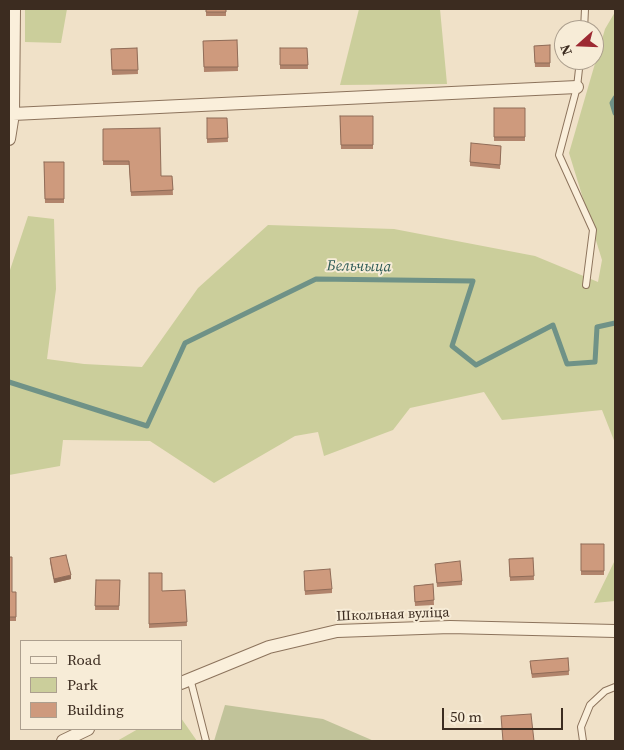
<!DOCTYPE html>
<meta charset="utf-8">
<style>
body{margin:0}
#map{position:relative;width:624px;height:750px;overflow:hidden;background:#f0e1c8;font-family:"Source Serif 4",serif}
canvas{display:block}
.frame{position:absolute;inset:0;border:10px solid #3c2c20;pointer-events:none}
.legend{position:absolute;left:20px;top:640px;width:162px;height:90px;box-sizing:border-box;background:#f7ecd7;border:1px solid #ac9f8e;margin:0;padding:6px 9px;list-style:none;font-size:15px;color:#3c2c20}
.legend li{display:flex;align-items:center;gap:10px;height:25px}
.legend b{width:25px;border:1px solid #ac9f8e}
.north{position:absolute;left:554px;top:20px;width:50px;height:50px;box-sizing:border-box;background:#f7ecd7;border:1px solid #ac9f8e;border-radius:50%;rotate:250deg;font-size:14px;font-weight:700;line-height:20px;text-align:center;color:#3c2c20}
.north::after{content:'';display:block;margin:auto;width:18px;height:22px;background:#9d2a32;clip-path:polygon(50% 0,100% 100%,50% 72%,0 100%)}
.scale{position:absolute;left:442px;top:708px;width:121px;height:22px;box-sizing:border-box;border:2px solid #3c2c20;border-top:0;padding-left:6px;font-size:15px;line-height:18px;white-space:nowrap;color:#3c2c20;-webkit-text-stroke:4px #f7ecd7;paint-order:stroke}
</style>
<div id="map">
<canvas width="624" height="750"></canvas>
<div class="frame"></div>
<ul class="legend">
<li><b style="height:6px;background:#faefdb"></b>Road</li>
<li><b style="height:14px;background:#cbce9b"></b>Park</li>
<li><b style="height:14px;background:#ce9a7d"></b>Building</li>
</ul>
<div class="north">N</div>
<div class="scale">50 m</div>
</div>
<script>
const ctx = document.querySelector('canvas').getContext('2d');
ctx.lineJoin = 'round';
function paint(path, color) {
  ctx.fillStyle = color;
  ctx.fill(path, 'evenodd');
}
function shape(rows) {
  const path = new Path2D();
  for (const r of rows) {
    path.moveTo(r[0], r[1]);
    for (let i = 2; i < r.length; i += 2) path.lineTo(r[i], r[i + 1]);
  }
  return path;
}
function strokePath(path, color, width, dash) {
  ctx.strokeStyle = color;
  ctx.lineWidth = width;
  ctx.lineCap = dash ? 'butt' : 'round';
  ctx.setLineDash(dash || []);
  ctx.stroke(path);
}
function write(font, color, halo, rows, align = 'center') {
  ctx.font = font + ' "Source Serif 4",serif';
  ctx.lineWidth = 4;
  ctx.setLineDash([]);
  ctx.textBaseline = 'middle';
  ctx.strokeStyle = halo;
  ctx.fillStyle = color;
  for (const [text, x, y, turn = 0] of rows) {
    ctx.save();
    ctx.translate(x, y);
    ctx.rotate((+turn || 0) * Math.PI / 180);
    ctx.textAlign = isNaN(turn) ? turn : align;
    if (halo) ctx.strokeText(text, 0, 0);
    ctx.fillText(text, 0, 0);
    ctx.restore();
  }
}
paint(shape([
 [25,9,67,9,61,43,25,42],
 [359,9,440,9,447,84,340,85],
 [615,12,615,443,602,410,502,420,484,392,410,408,393,430,324,456,318,432,295,436,214,483,150,441,63,440,60,466,9,475,9,273,28,216,54,219,56,289,47,359,84,364,142,367,198,288,268,225,394,229,535,256,598,282,602,260,569,153,605,29],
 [615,560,615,601,594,603],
 [181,718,197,741,117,741,138,729,181,729]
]), '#cbce9b');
paint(shape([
 [225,705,323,719,374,741,214,741]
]), '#c1c39a');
strokePath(shape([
 [615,98,612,103,615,113],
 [9,382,147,426,185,343,316,279,473,281,452,346,476,365,553,325,567,364,595,362,597,327,615,323]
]), '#6f9287', 5);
const service = shape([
 [584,30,585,9],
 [580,60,577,87,559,155,593,230,586,285],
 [190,678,206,741],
 [583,741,581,727,590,705,605,691,615,687]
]);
const minor = shape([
 [13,114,577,87],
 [9,139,13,114,14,9],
 [181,683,269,647,337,631,450,627,615,631],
 [63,741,88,729]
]);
strokePath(service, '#8c735c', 8);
strokePath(minor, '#8c735c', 14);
strokePath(service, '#faefdb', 6);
strokePath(minor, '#faefdb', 12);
paint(shape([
 [206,9,226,9,226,16,206,16],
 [237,40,238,71,204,72,203,41],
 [550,45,550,67,535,67,534,46],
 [137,48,138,74,112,75,111,49],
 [280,48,307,48,308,69,280,69],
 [494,108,525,108,525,141,494,141],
 [340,116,373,116,373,149,341,149],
 [207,118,227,118,228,142,207,143],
 [103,129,161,176,172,176,173,195,131,196,129,165,103,165],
 [501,146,500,169,470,166,470,162],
 [44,162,64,162,64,203,45,203],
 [581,544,604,544,604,575,581,575],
 [9,557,12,592,16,592,16,621,9,621],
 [50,558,71,579,54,583,50,562],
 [533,558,534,580,510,581,509,559],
 [435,564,462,581,462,585,437,587],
 [149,573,162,591,185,590,187,626,149,628],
 [304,575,332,589,332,593,305,595],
 [96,580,120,580,119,610,95,610],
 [433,584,434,605,415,606,414,586],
 [568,658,569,675,532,678,530,665]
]), '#b1846c');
paint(shape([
 [71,575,71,579,54,583,54,579]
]), '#906c58');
const building = shape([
 [206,9,226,9,226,12,206,12,206,9],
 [237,40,238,67,204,67,203,41,237,40],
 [550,45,550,63,535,63,534,46,550,45],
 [137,48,138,70,112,70,111,49,137,48],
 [280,48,307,48,308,65,280,65,280,48],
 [494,108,525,108,525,137,494,137,494,108],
 [340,116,373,116,373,145,341,145,340,116],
 [207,118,227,118,228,138,207,139,207,118],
 [160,128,161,176,172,176,173,190,131,192,129,161,103,161,103,129,160,128],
 [471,143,501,146,500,165,470,162,471,143],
 [44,162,64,162,64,199,45,199,44,162],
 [581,544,604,544,604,571,581,571,581,544],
 [66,555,71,575,54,579,50,558,66,555],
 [9,557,12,557,12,592,16,592,16,617,9,617,9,557],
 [533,558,534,576,510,577,509,559,533,558],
 [460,561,462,581,437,583,435,564,460,561],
 [330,569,332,589,305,591,304,571,330,569],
 [149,573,162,573,162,591,185,590,187,622,149,624,149,573],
 [96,580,120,580,119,606,95,606,96,580],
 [433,584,434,600,415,602,414,586,433,584],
 [568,658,569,671,532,674,530,661,568,658],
 [531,714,534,741,503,741,501,716,531,714]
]);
paint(building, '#ce9a7d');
strokePath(building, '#906c58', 1);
write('14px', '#3c2c20', '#f7ecd7', [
 ["Школьная вуліца",393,615,-2]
]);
write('italic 15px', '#2f5c57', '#f7ecd7', [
 ["Бельчыца",359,267,1]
]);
</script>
